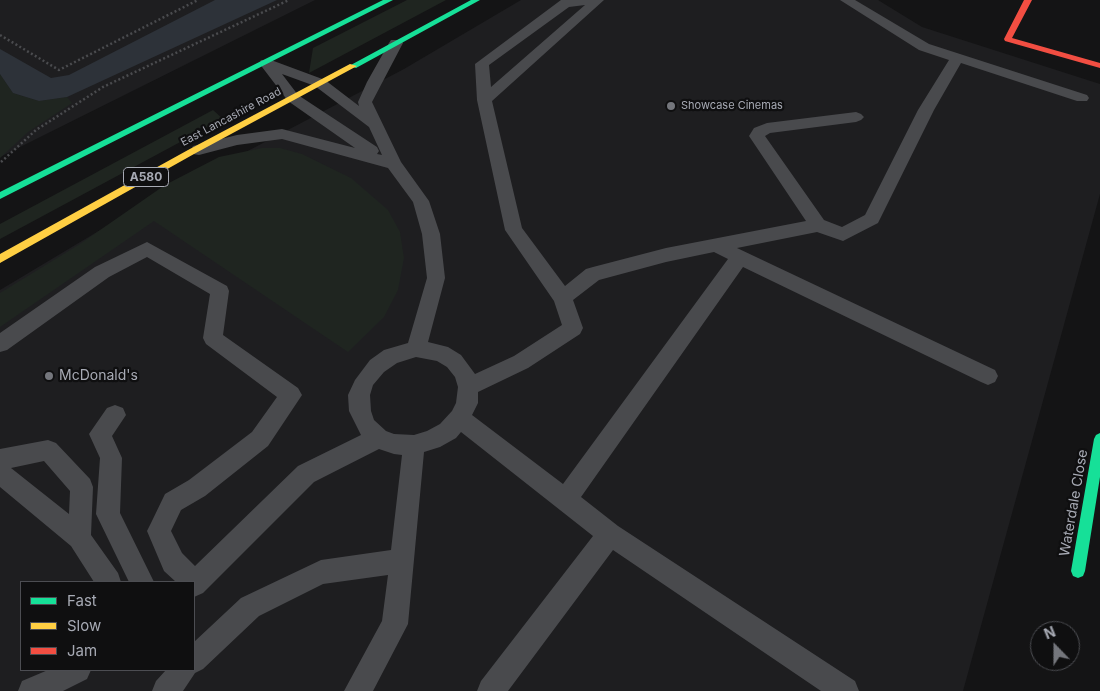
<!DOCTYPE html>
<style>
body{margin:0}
#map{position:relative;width:1100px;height:691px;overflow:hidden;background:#141415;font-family:Inter,sans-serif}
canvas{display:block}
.legend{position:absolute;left:20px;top:581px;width:175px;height:90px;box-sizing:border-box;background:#0f0f10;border:1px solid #4c4d52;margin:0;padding:6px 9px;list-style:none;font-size:15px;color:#a7aab4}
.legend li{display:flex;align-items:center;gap:10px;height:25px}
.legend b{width:25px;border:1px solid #4c4d52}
.north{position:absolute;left:1030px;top:621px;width:50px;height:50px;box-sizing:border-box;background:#0f0f10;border:1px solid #4c4d52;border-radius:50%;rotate:338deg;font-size:14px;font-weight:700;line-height:20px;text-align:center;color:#a7aab4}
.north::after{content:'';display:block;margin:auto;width:18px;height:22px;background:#74767c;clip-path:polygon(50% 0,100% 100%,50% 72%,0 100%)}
</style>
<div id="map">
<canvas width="1100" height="691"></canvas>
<ul class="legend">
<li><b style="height:6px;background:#16e098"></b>Fast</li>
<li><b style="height:6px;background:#ffcf43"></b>Slow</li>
<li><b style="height:6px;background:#f24e42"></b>Jam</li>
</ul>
<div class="north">N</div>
</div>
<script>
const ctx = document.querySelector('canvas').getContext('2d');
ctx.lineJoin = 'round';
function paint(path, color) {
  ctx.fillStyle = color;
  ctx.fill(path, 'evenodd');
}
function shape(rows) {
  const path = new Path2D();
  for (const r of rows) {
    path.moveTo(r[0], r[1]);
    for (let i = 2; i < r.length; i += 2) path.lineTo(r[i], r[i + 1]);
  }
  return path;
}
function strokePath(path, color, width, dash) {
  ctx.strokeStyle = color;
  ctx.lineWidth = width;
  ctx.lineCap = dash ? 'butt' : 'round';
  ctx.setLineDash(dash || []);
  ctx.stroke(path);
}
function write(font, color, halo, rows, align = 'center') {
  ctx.font = font + ' Inter,sans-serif';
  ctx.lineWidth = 4.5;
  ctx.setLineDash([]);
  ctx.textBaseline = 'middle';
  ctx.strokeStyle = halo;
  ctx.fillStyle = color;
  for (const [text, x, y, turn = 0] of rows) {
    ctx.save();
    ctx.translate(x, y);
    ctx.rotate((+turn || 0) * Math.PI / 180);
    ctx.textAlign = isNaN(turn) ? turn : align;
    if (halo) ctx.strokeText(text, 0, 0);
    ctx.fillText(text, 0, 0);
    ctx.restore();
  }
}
paint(shape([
 [0,0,315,0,0,157],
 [521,0,878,0,922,27,1100,84,1100,194,963,691,0,691,0,290,122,217,404,69],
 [21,582,194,582,194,670,21,670]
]), '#1e1e20');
paint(shape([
 [407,0,446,0,309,73,313,48],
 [0,74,13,93,39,101,67,97,72,103,28,132,0,158],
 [213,110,223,119,0,239,0,224],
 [262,148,280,148,302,154,351,178,388,210,400,232,404,258,398,290,384,317,348,352,154,221,0,327,0,293,80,244,165,185,219,157]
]), '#1f2520');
paint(shape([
 [215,0,277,0,67,97,39,101,13,93,0,74,0,49,51,78,69,75]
]), '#2d3239');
strokePath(shape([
 [0,35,59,70,198,0],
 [1,162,36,130,103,87,289,0]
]), '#4a4b4e', 2.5, [2, 2.5]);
paint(shape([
 [561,0,604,0,492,101,522,228,565,286,586,269,593,267,666,248,806,221,749,136,754,128,767,123,856,112,861,114,864,117,861,120,856,122,770,133,765,136,824,220,842,227,865,215,918,110,949,60,919,50,840,0,855,0,929,44,1087,95,1089,98,1087,101,1077,101,961,63,934,110,878,223,843,241,817,232,737,248,995,370,998,376,995,382,988,385,981,382,743,267,581,497,618,526,855,681,859,691,821,691,613,550,508,691,477,691,481,681,593,536,461,432,456,438,440,447,424,452,408,624,373,691,344,691,382,621,388,575,323,584,259,616,203,669,195,673,183,691,152,691,156,681,166,670,194,670,194,642,241,598,321,560,391,550,402,455,394,454,379,449,314,482,203,593,194,597,194,582,176,582,164,571,147,531,151,523,165,494,189,480,252,432,277,397,206,344,203,338,210,294,147,257,109,277,7,350,0,352,0,333,95,267,147,242,227,286,229,291,223,335,298,388,302,395,268,446,205,496,181,510,171,531,182,553,195,566,298,466,361,435,349,411,348,395,355,380,370,360,384,350,408,343,427,278,422,234,413,202,388,168,282,139,237,145,199,155,193,154,191,150,193,146,237,135,282,129,355,148,288,101,259,63,261,60,271,60,325,80,359,106,358,102,367,82,389,43,391,40,401,40,403,43,372,102,401,162,429,201,440,234,445,278,428,342,448,347,461,355,475,374,514,356,562,325,554,301,505,230,477,100,475,64,561,0],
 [585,5,491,87,489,65,569,7,585,5],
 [282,74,315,86,369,127,382,155,377,154,379,151,377,147,298,95,282,74],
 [714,252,728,259,563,484,472,415,478,403,478,392,528,368,580,334,583,328,573,300,599,280,666,262,714,252],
 [416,357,437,361,447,367,455,377,458,387,456,403,452,411,440,424,427,431,414,435,394,434,386,431,374,420,371,411,370,395,373,385,384,372,397,363,416,357],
 [115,405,123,408,126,415,112,436,122,458,120,513,154,582,129,582,96,514,100,458,89,434,107,408,115,405],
 [48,440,56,443,90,479,93,487,91,535,118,573,121,582,94,582,71,546,0,487,0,449,48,440],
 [44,461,70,491,69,514,11,468,44,461],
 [48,670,91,670,87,679,63,691,18,691,22,681,48,670]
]), '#494a4d');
paint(shape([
 [383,0,393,0,0,199,0,192,383,0],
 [471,0,480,0,356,68,349,66,471,0],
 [1100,433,1100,477,1085,571,1083,576,1078,578,1073,576,1071,571,1094,439,1096,435,1100,433]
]), '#16e098');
paint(shape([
 [350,64,357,66,194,154,0,263,0,254,188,150,350,64]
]), '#ffcf43');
paint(shape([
 [1024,0,1032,0,1012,38,1100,63,1100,68,1005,41,1004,39,1024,0]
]), '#f24e42');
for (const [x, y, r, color] of [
 [671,106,5,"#74767c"],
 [49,376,5,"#74767c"]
]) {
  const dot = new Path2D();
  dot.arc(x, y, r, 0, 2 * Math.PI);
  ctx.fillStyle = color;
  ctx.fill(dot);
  strokePath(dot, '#0f0f10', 2);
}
write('11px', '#a7aab4', '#0f0f10', [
 ["Showcase Cinemas",681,106]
], 'left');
write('11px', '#a7aab4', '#0f0f10', [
 ["East Lancashire Road",231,117,-28]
]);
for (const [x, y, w] of [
 [146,177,45]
]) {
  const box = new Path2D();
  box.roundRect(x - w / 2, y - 9.5, w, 19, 4);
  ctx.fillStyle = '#0f0f10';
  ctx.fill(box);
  strokePath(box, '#a7aab4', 1);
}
write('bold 12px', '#a7aab4', null, [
 ["A580",146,177]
]);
write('14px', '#a7aab4', '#0f0f10', [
 ["McDonald's",59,376]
], 'left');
write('14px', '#a7aab4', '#0f0f10', [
 ["Waterdale Close",1074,503,-80]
]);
</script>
